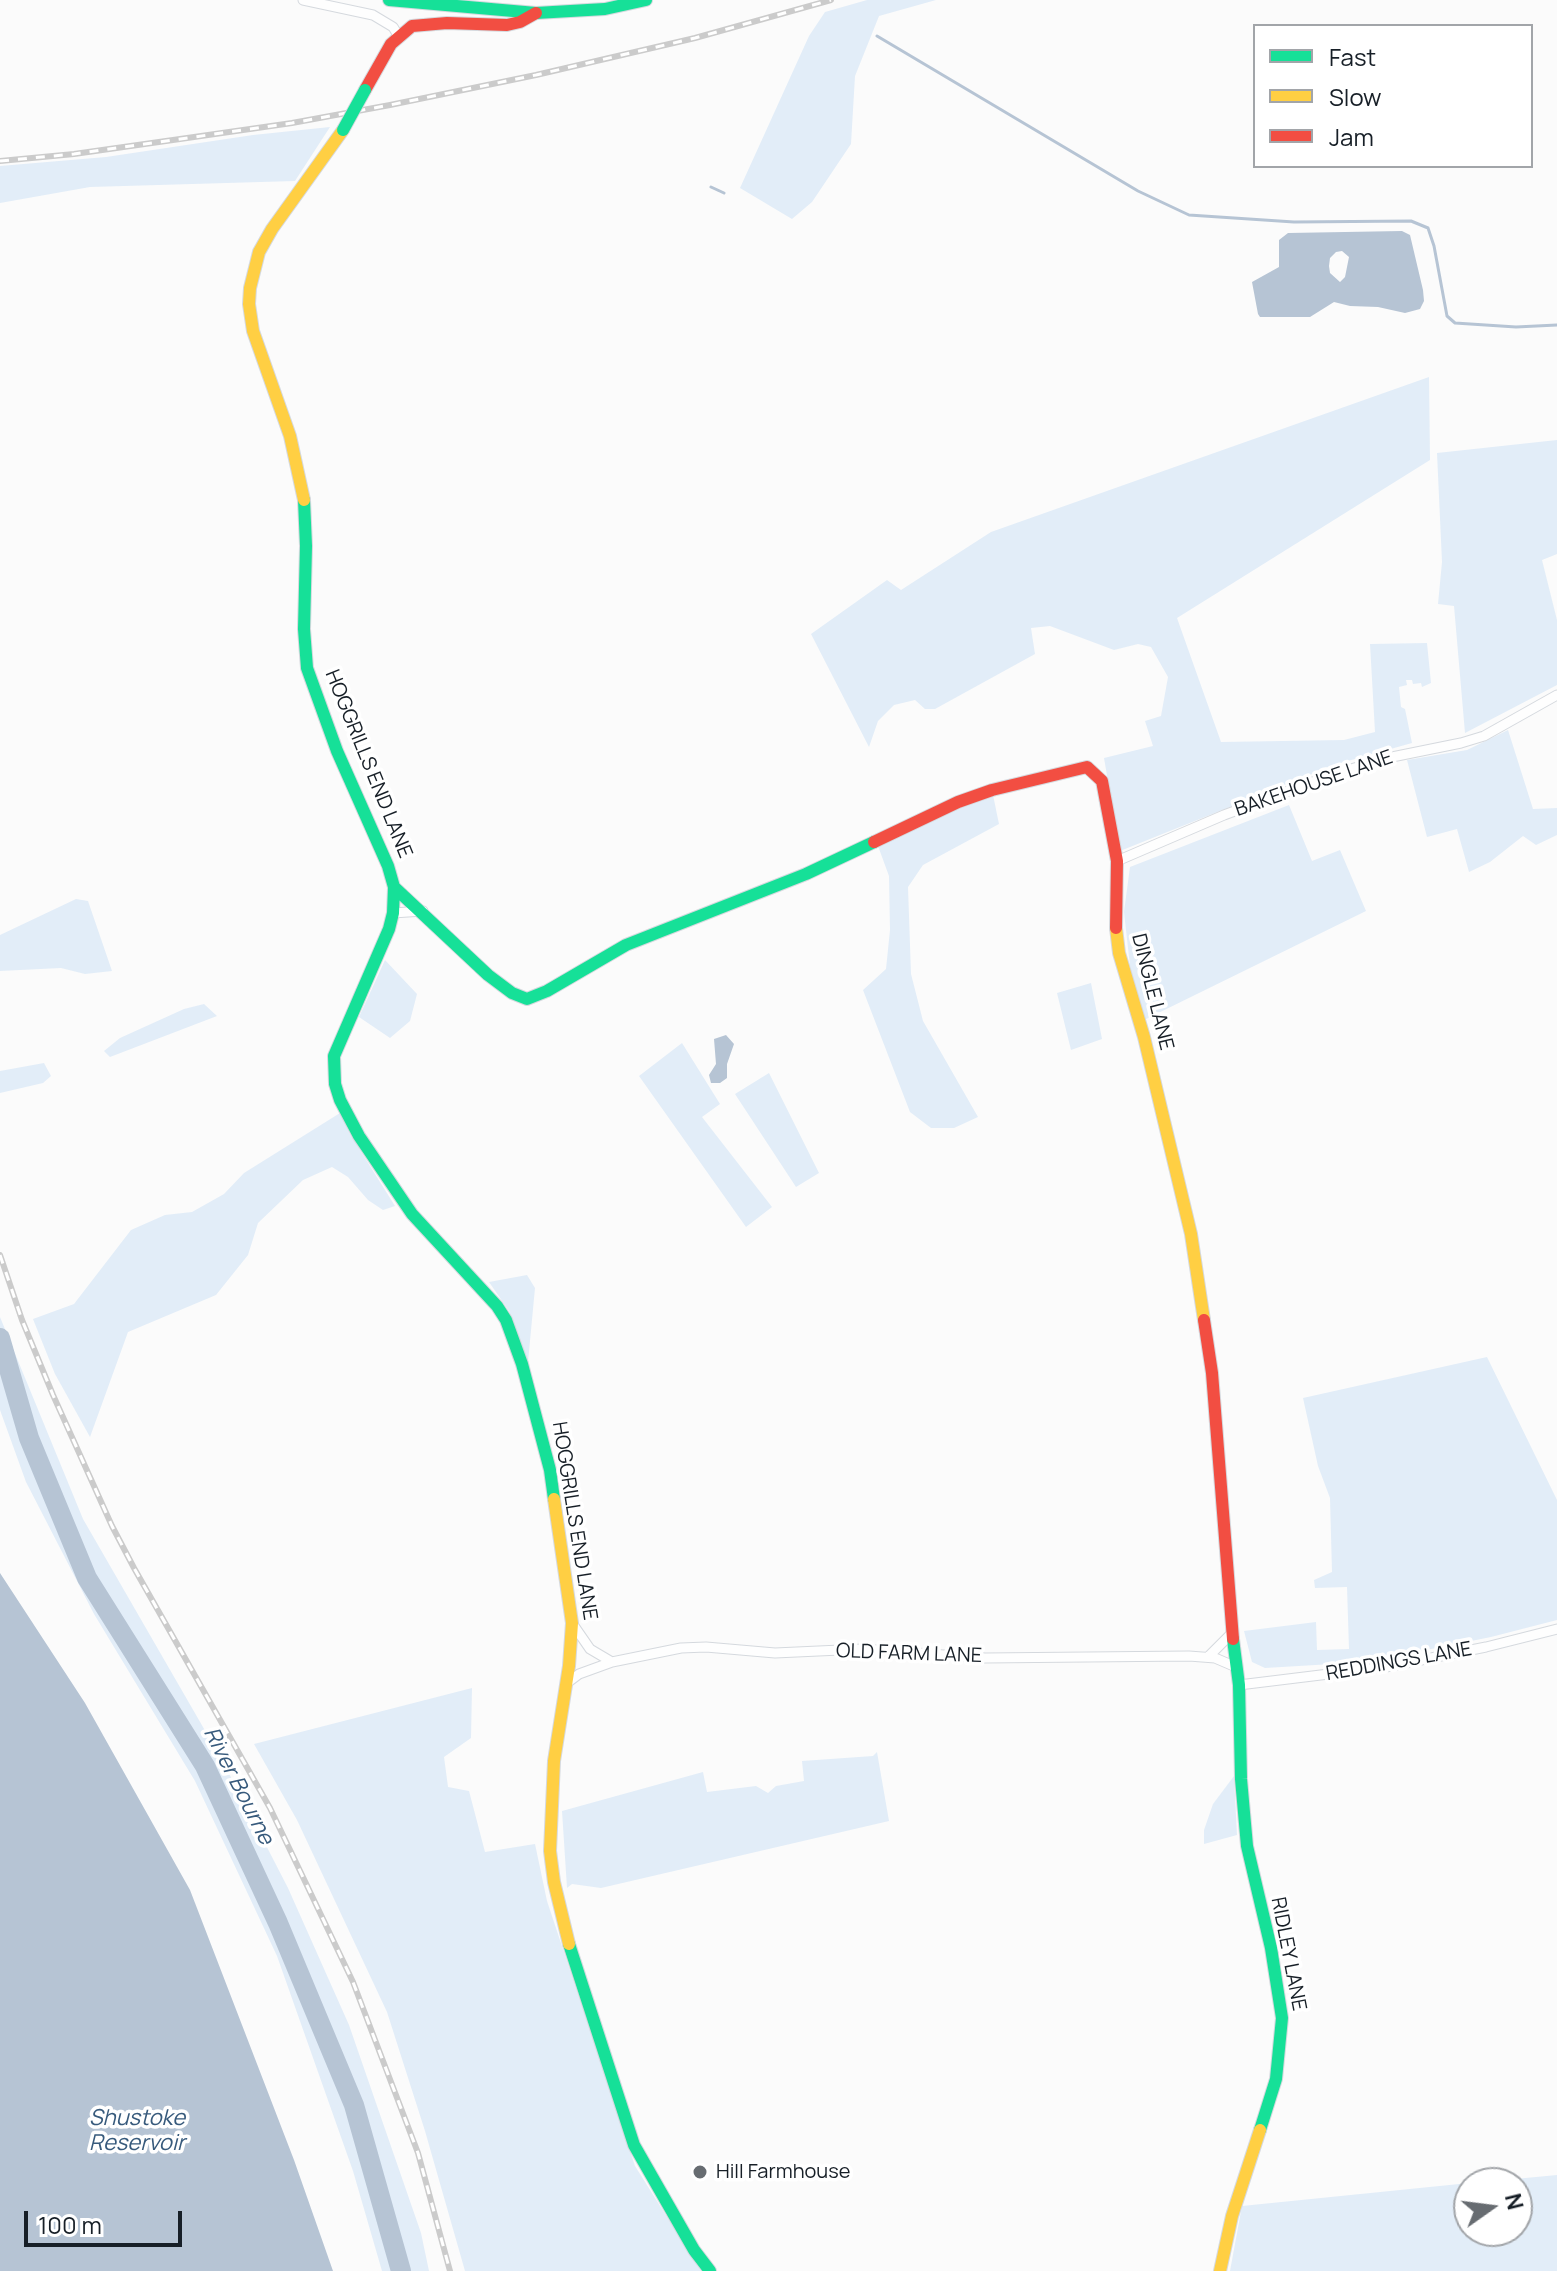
<!DOCTYPE html>
<style>
body{margin:0}
#map{position:relative;width:1557px;height:2271px;overflow:hidden;background:#fbfbfb;font-family:Manrope,sans-serif}
canvas{display:block}
.legend{position:absolute;left:1253px;top:24px;width:280px;height:144px;box-sizing:border-box;background:#fff;border:2px solid #a2a5a9;margin:0;padding:10px 14px;list-style:none;font-size:24px;color:#171f27}
.legend li{display:flex;align-items:center;gap:16px;height:40px}
.legend b{width:40px;border:2px solid #a2a5a9}
.north{position:absolute;left:1453px;top:2167px;width:80px;height:80px;box-sizing:border-box;background:#fff;border:2px solid #a2a5a9;border-radius:50%;rotate:76deg;font-size:22px;font-weight:700;line-height:32px;text-align:center;color:#171f27}
.north::after{content:'';display:block;margin:auto;width:28px;height:36px;background:#676c71;clip-path:polygon(50% 0,100% 100%,50% 72%,0 100%)}
.scale{position:absolute;left:24px;top:2211px;width:158px;height:36px;box-sizing:border-box;border:4px solid #171f27;border-top:0;padding-left:10px;font-size:24px;line-height:28px;white-space:nowrap;color:#171f27;-webkit-text-stroke:6px #fff;paint-order:stroke}
</style>
<div id="map">
<canvas width="1557" height="2271"></canvas>
<ul class="legend">
<li><b style="height:10px;background:#16e098"></b>Fast</li>
<li><b style="height:10px;background:#ffcf43"></b>Slow</li>
<li><b style="height:10px;background:#f24e42"></b>Jam</li>
</ul>
<div class="north">N</div>
<div class="scale">100 m</div>
</div>
<script>
const ctx = document.querySelector('canvas').getContext('2d');
ctx.lineJoin = 'round';
function paint(path, color) {
  ctx.fillStyle = color;
  ctx.fill(path, 'evenodd');
}
function shape(rows) {
  const path = new Path2D();
  for (const r of rows) {
    path.moveTo(r[0], r[1]);
    for (let i = 2; i < r.length; i += 2) path.lineTo(r[i], r[i + 1]);
  }
  return path;
}
function strokePath(path, color, width, dash) {
  ctx.strokeStyle = color;
  ctx.lineWidth = width;
  ctx.lineCap = dash ? 'butt' : 'round';
  ctx.setLineDash(dash || []);
  ctx.stroke(path);
}
function write(font, color, halo, rows, align = 'center') {
  ctx.font = font + ' Manrope,sans-serif';
  ctx.lineWidth = 7;
  ctx.setLineDash([]);
  ctx.textBaseline = 'middle';
  ctx.strokeStyle = halo;
  ctx.fillStyle = color;
  for (const [text, x, y, turn = 0] of rows) {
    ctx.save();
    ctx.translate(x, y);
    ctx.rotate((+turn || 0) * Math.PI / 180);
    ctx.textAlign = isNaN(turn) ? turn : align;
    if (halo) ctx.strokeText(text, 0, 0);
    ctx.fillText(text, 0, 0);
    ctx.restore();
  }
}
paint(shape([
 [867,0,936,0,879,16,855,76,851,144,812,202,792,219,740,188,809,36,825,12],
 [330,127,295,181,90,187,0,203,0,166,106,157,253,135],
 [1429,377,1430,460,1177,618,1221,742,1344,740,1375,732,1370,644,1427,643,1431,683,1422,687,1421,683,1413,684,1412,680,1406,680,1407,685,1399,687,1401,707,1405,709,1412,743,1337,764,1120,851,1104,758,1153,746,1145,721,1161,716,1168,677,1151,647,1138,644,1114,650,1050,626,1031,628,1035,654,935,709,925,709,915,700,894,705,878,721,869,747,811,634,887,580,901,590,991,532],
 [1557,440,1557,554,1542,560,1557,620,1557,685,1465,733,1454,606,1438,604,1442,562,1437,453],
 [1508,730,1533,809,1557,808,1557,835,1536,845,1523,836,1490,862,1469,872,1457,829,1427,837,1407,760,1467,750],
 [993,795,999,824,923,865,908,887,911,974,923,1021,978,1117,954,1128,931,1128,910,1112,863,990,886,969,890,930,889,876,878,846,944,814],
 [1289,805,1312,861,1340,850,1366,911,1142,1021,1130,966,1124,912,1130,867],
 [76,899,88,901,112,971,85,974,61,968,0,971,0,935],
 [385,960,417,994,410,1021,390,1038,359,1017],
 [1091,983,1102,1039,1071,1050,1057,993],
 [204,1004,217,1016,110,1057,104,1051,120,1038,184,1009],
 [682,1043,720,1104,702,1117,772,1207,746,1227,639,1076],
 [44,1063,51,1076,43,1083,0,1093,0,1071],
 [769,1073,819,1173,796,1187,735,1094],
 [340,1113,350,1134,395,1206,383,1210,368,1200,348,1177,332,1167,303,1180,258,1223,248,1255,216,1295,128,1332,90,1437,55,1374,33,1319,74,1304,131,1230,165,1215,192,1212,224,1194,244,1173],
 [527,1275,535,1288,528,1362,509,1311,489,1282],
 [0,1317,83,1519,222,1760,288,1888,349,2025,421,2233,429,2271,382,2271,353,2171,277,1956,195,1781,94,1614,26,1482,0,1410],
 [1487,1357,1557,1500,1557,1620,1491,1637,1366,1662,1265,1668,1252,1662,1244,1631,1316,1622,1317,1650,1349,1649,1347,1587,1315,1588,1314,1580,1332,1572,1330,1498,1318,1466,1303,1398],
 [472,1688,471,1738,444,1757,448,1787,469,1791,485,1852,535,1844,547,1901,635,2166,701,2271,465,2271,425,2131,387,2012,297,1820,254,1744],
 [877,1752,889,1821,601,1888,572,1884,567,1888,562,1811,703,1772,707,1792,756,1786,768,1793,776,1786,804,1781,802,1761,873,1756],
 [1234,1776,1237,1835,1204,1844,1204,1830,1213,1804],
 [1557,2175,1557,2271,1230,2271,1242,2206,1469,2183,1469,2231,1517,2231,1517,2183,1473,2183]
]), '#e2edf8');
paint(shape([
 [1402,231,1410,235,1423,290,1424,301,1420,309,1405,313,1378,307,1350,306,1334,302,1310,317,1260,317,1258,314,1252,282,1279,267,1279,240,1288,233],
 [1342,251,1349,257,1345,277,1340,282,1330,273,1329,266,1330,258,1336,252],
 [726,1035,734,1044,727,1064,727,1078,720,1083,711,1083,709,1075,716,1064,714,1039],
 [0,1573,85,1703,190,1890,294,2160,333,2271,0,2271]
]), '#b6c4d4');
strokePath(shape([
 [877,36,1138,191,1189,215,1294,222,1411,221,1428,228,1434,246,1447,316,1455,323,1516,327,1557,325],
 [711,187,724,193]
]), '#b6c4d4', 3);
strokePath(shape([
 [0,1338,29,1438,87,1578,205,1766,278,1923,354,2105,401,2271]
]), '#b6c4d4', 20);
const street = shape([
 [303,0,373,15,393,27,398,35],
 [1117,861,1224,815,1337,773,1392,757,1461,743,1484,736,1557,695],
 [393,913,423,911],
 [572,1623,590,1649,612,1662],
 [1208,1657,1232,1633],
 [567,1683,579,1674,612,1662,681,1648,706,1647,775,1653,862,1649,985,1658,1189,1656,1215,1658,1236,1667],
 [1239,1685,1386,1667,1486,1647,1557,1629]
]);
const fast = shape([
 [389,0,536,13,605,9,646,0],
 [304,500,306,546,304,629,307,668,337,751,388,866,394,887,393,913,389,929,334,1056,335,1084,340,1100,359,1136,412,1214,497,1306,506,1320,522,1364,550,1470,554,1499],
 [394,887,488,975,512,993,527,999,547,991,626,945,806,874,874,842],
 [1233,1639,1239,1685,1241,1779,1247,1846,1271,1948,1282,2018,1276,2079,1260,2130],
 [569,1944,634,2145,694,2250,710,2271]
]);
const slow = shape([
 [304,500,290,436,253,331,249,304,250,288,259,252,272,229,343,130],
 [1116,928,1119,953,1144,1037,1191,1234,1204,1320],
 [554,1499,572,1623,569,1666,554,1761,550,1851,554,1882,569,1944],
 [1220,2271,1232,2216,1260,2130]
]);
const jam = shape([
 [365,90,391,44,412,26,447,23,507,25,520,22,536,13],
 [874,842,958,802,992,790,1087,767,1102,781,1117,861,1116,928],
 [1204,1320,1212,1373,1233,1639]
]);
strokePath(street, '#d5d9de', 11);
strokePath(fast, '#d5d9de', 14);
strokePath(slow, '#d5d9de', 14);
strokePath(jam, '#d5d9de', 14);
strokePath(street, '#fefefe', 9);
strokePath(fast, '#16e098', 12);
strokePath(slow, '#ffcf43', 12);
strokePath(jam, '#f24e42', 12);
const rail = shape([
 [0,161,74,154,173,140,292,123,390,105,536,75,695,38,831,0],
 [0,1255,22,1320,53,1395,112,1526,134,1568,270,1808,353,1982,418,2153,450,2271]
]);
strokePath(rail, '#cbcbcb', 6);
strokePath(rail, '#fff', 3, [9]);
const fastBridge = shape([
 [343,130,365,90]
]);
strokePath(fastBridge, '#d5d9de', 14, []);
strokePath(fastBridge, '#16e098', 12);
for (const [x, y, r, color] of [
 [700,2172,8,"#676c71"]
]) {
  const dot = new Path2D();
  dot.arc(x, y, r, 0, 2 * Math.PI);
  ctx.fillStyle = color;
  ctx.fill(dot);
  strokePath(dot, '#fff', 3);
}
write('20px', '#171f27', '#fff', [
 ["HOGGRILLS END LANE",368,764,68],
 ["BAKEHOUSE LANE",1314,784,-19],
 ["DINGLE LANE",1152,992,76],
 ["HOGGRILLS END LANE",574,1521,81],
 ["OLD FARM LANE",909,1654,2],
 ["REDDINGS LANE",1399,1662,-10],
 ["RIDLEY LANE",1288,1954,79]
]);
write('20px', '#171f27', '#fff', [
 ["Hill Farmhouse",716,2172]
], 'left');
write('italic 22px', '#375a7c', '#fff', [
 ["River Bourne",238,1786,63],
 ["Shustoke",137,2119],
 ["Reservoir",137,2144]
]);
</script>
